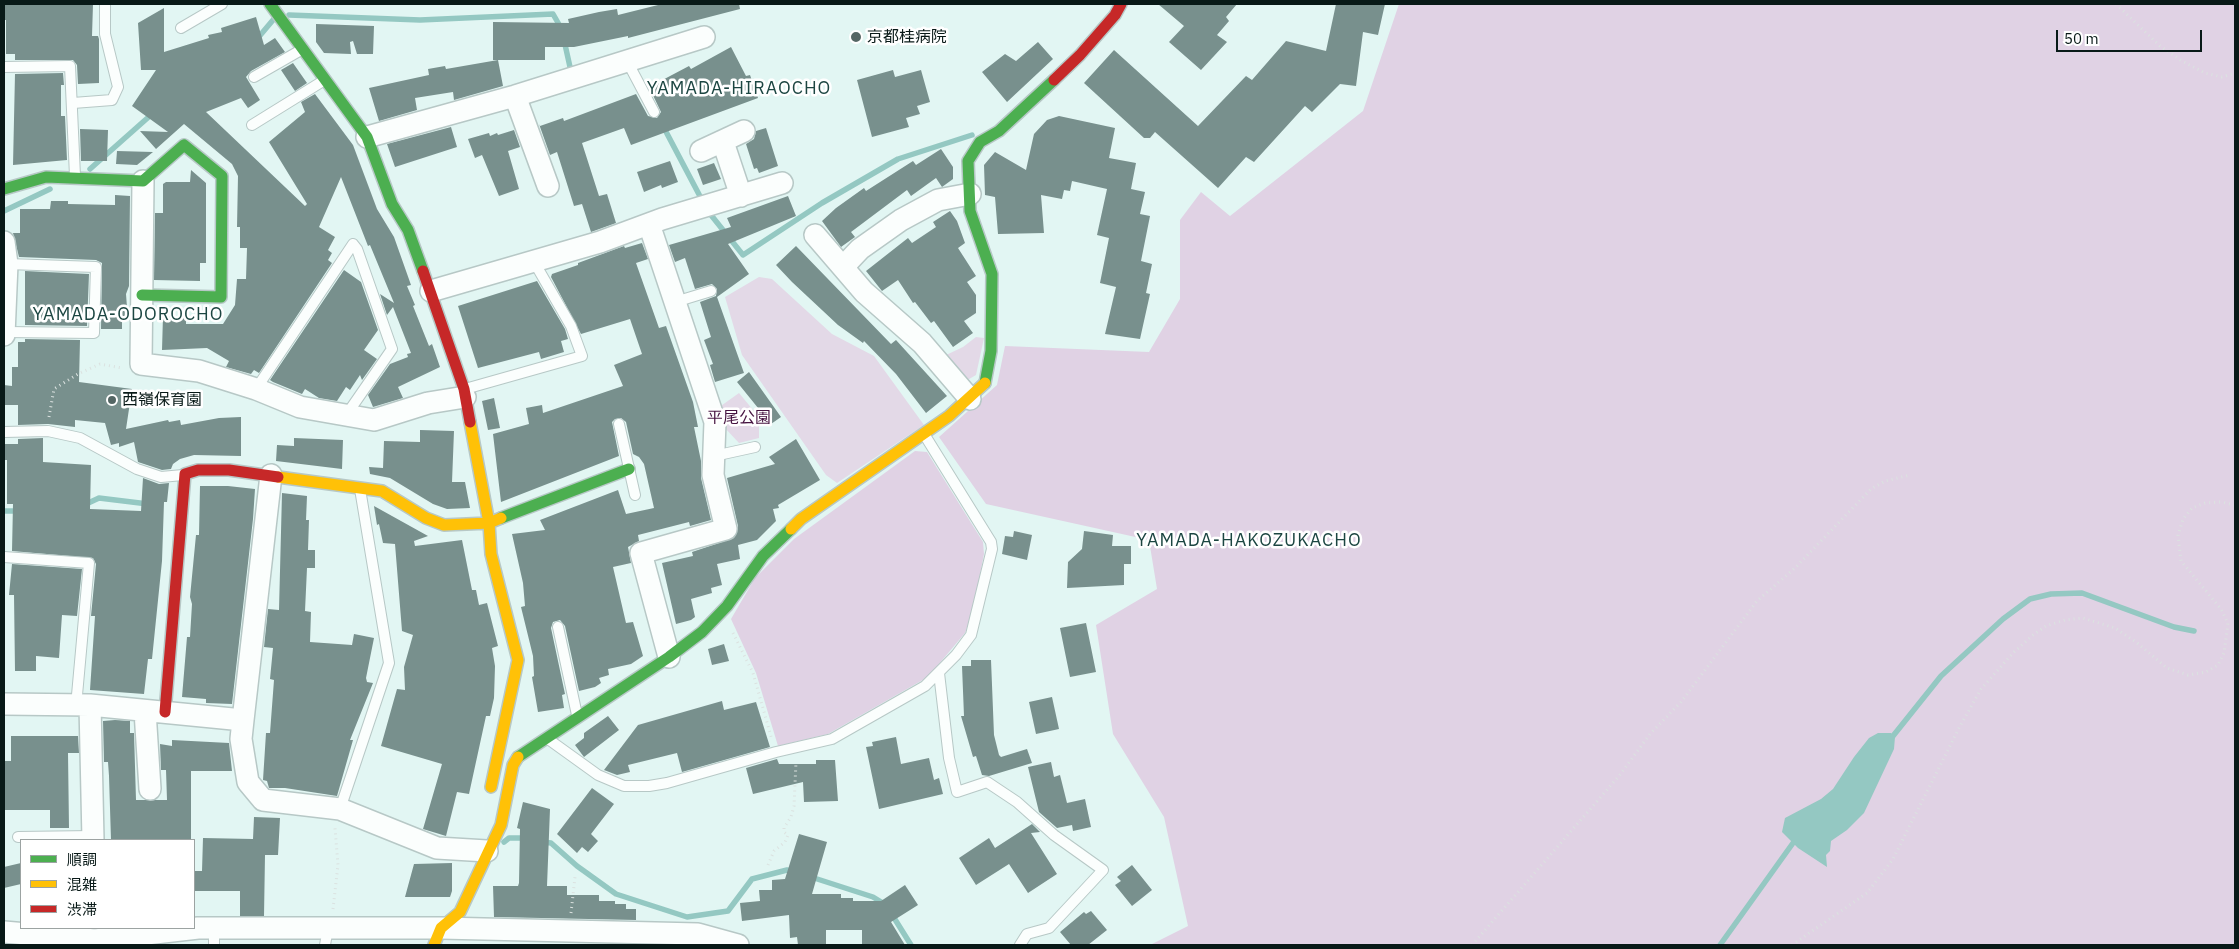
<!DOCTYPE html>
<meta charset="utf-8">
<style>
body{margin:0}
#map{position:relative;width:2239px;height:949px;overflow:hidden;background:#e2f6f3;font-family:"IBM Plex Sans","Noto Sans JP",sans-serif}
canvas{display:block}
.frame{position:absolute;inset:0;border:5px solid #081917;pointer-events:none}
.legend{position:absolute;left:20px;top:839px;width:175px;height:90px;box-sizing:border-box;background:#fff;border:1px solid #9ca3a2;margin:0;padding:6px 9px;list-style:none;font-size:15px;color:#081917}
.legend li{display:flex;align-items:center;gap:10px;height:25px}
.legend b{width:25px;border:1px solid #9ca3a2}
.scale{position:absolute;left:2056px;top:30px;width:146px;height:22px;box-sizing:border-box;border:2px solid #081917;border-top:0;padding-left:6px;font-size:15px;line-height:18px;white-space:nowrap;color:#081917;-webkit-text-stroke:4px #fff;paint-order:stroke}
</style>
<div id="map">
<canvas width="2239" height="949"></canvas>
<div class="frame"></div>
<ul class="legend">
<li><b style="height:6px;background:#4caf50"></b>順調</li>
<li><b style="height:6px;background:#ffc107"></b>混雑</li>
<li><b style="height:6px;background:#c62828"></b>渋滞</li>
</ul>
<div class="scale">50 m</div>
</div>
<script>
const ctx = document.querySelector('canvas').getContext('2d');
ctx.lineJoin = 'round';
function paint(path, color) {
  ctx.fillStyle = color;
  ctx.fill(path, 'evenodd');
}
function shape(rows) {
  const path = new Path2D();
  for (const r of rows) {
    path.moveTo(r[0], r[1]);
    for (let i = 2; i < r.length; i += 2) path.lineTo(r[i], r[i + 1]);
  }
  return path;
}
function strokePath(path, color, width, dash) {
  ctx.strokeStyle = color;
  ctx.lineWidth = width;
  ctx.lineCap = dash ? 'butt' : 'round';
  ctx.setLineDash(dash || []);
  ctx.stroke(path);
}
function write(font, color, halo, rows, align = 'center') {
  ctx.font = font + ' "IBM Plex Sans","Noto Sans JP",sans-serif';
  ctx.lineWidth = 5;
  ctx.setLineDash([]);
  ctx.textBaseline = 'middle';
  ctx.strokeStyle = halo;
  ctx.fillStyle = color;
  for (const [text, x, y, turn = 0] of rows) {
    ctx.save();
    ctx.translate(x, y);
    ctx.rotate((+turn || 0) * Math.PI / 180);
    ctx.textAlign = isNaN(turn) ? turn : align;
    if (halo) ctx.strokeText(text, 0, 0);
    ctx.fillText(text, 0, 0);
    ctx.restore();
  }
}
paint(shape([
 [759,277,772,279,832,334,874,356,924,425,837,483,826,475,742,355,725,297],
 [976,337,984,338,976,375,964,382,944,356,963,347],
 [739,393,759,417,759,438,739,443,724,427,718,408]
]), '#e3d9e7');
paint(shape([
 [1399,4,2235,4,2235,945,1150,945,1188,926,1164,817,1113,734,1096,625,1157,589,1149,540,986,504,939,437,997,385,1005,346,1149,352,1180,299,1180,220,1201,192,1230,216,1363,111],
 [915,451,927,452,983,542,984,554,973,610,965,633,928,677,828,734,778,746,756,673,731,619,755,578,794,539]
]), '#e0d2e4');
paint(shape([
 [1878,733,1891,733,1895,737,1894,749,1864,813,1847,830,1831,841,1830,851,1826,855,1827,867,1798,848,1782,832,1785,818,1821,799,1833,789,1854,757,1869,738]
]), '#94c8c2');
strokePath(shape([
 [289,15,420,20,553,14,561,28],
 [257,39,273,20],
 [564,40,570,67],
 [663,126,703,202],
 [90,169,152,114],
 [707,210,743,255,822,203,898,159,972,135],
 [4,211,50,189],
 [84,505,99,498,148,504],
 [4,511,20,511],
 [1893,736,1941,676,2003,619,2030,599,2051,594,2082,593,2174,627,2194,631],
 [504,842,509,838,525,838],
 [542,842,551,843,577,866,616,894,687,917,728,911,752,879,787,870,795,872],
 [811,877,873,897,886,905],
 [891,913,911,945],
 [1720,945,1793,843]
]), '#94c8c2', 5.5);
paint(shape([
 [4,4,93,4,92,36,98,36,99,39,99,83,78,84,77,65,73,60,15,60,15,54,6,54,6,20,4,20],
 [662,4,739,4,740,9,628,38,628,36,574,47,545,47,545,60,493,60,493,22,569,23,568,19,599,12,617,9,618,15],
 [1158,4,1237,4,1226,17,1229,21,1217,35,1227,42,1201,70,1169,42,1184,26],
 [1336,4,1385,4,1378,35,1363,32,1356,86,1340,84,1312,112,1305,106,1254,162,1246,157,1218,188,1155,132,1150,138,1144,138,1084,83,1114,50,1198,126,1246,76,1252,80,1286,41,1326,51],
 [164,8,164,52,209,38,208,35,222,32,221,28,256,17,264,45,275,38,285,52,251,71,246,77,260,100,248,108,241,98,206,112,305,206,307,204,269,142,305,112,301,102,315,94,353,145,377,209,394,237,411,285,407,286,415,305,413,306,429,346,432,344,440,367,398,387,403,398,373,407,368,395,390,364,408,357,407,354,411,353,393,307,387,315,380,294,394,303,370,245,368,246,341,177,319,227,335,237,328,250,332,253,328,260,332,263,259,373,254,370,251,374,226,367,229,361,207,348,162,350,163,316,186,316,186,324,223,324,235,305,237,279,246,279,247,248,240,248,240,227,237,227,238,176,232,164,184,124,156,149,140,131,168,132,132,106,156,70,141,70,138,23],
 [316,24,374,26,373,54,357,54,353,41,350,42,351,54,324,53,316,42],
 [1038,42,1053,59,1007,102,982,72,1005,54,1016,61],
 [731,47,746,76,750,75,758,98,631,145,624,128,582,143,599,196,607,194,616,223,591,232,582,204,574,206,557,152,550,155,539,124,540,126,563,118,564,121,636,94,648,116,657,118,661,112,650,89,654,87,653,85,689,66,691,69],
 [498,60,503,86,454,100,453,92,415,98,417,110,379,121,369,88,429,75,428,69,445,66,446,69],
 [293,63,307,83,295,91,281,70],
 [893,70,895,77,921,70,930,102,917,106,920,114,906,118,909,127,872,137,857,80],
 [63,73,64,85,61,85,61,116,65,116,67,160,13,165,15,74],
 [1059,116,1115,128,1109,158,1136,163,1131,189,1145,192,1140,214,1150,216,1141,261,1152,264,1146,293,1150,294,1140,339,1105,334,1116,287,1100,283,1109,238,1097,235,1107,189,1072,181,1070,191,1064,190,1062,199,1041,195,1044,233,998,234,995,197,985,195,984,165,995,152,1026,170,1034,134,1047,120],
 [451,127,457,147,395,167,387,144],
 [766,128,778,166,759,173,757,168,754,169,746,144,754,139,756,131],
 [80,129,108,130,107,161,81,161],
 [514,130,520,147,508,151,519,189,499,196,482,155,475,158,468,139,489,133,490,136,497,133,498,135],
 [941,149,953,167,953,179,942,187,936,178,911,196,907,190,851,232,855,237,841,247,822,221,836,208,864,188,866,191,913,161,916,165],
 [117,151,153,152,137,165,116,164],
 [670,161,678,182,662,188,661,185,644,192,637,172],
 [714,163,721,179,703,185,697,169],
 [191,170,206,183,206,263,200,263,200,281,154,280,155,213,163,213,163,184,166,182,190,182],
 [115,195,130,196,129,286,126,294,128,321,122,320,122,329,101,329,102,263,96,260,19,257,13,233,20,233,20,209,50,209,51,201,68,201,68,204,115,205],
 [788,196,796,216,728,244,749,274,717,297,744,373,715,382,710,365,713,364,704,340,711,337,700,302,716,296,717,289,712,284,695,289,685,258,675,262,669,245,731,227,727,218],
 [950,211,957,221,965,243,958,248,976,276,967,282,976,295,976,313,964,321,973,333,953,347,934,321,931,323,915,302,913,303,898,280,882,291,866,271,908,238,912,243,936,227,933,222],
 [642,243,648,259,636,263,659,328,666,326,693,402,698,427,694,427,701,461,701,478,711,520,690,526,689,522,638,535,639,541,628,547,631,563,613,567,626,623,633,622,643,656,631,664,608,669,609,675,599,678,601,683,595,687,579,691,565,626,560,620,553,622,551,628,565,694,562,695,564,708,538,712,532,677,534,676,533,656,521,607,525,606,523,583,512,534,545,530,540,520,618,490,626,514,654,508,644,464,639,457,633,454,626,422,621,418,615,419,612,422,619,456,501,502,493,434,529,424,526,408,542,405,543,413,623,386,614,365,642,354,630,319,581,334,551,277,552,274,578,265,578,263,624,246,625,248],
 [796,246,891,344,896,340,947,396,926,413,896,374,864,341,863,343,838,325,792,282,776,265],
 [344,270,361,282,378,330,364,350,377,359,362,380,360,375,350,390,346,387,337,401,319,398,305,389,302,394,273,382,270,380],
 [25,271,89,274,87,326,25,325],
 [537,281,565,329,568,339,561,341,564,352,541,359,539,352,478,368,458,306],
 [25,339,80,340,79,382,132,389,126,429,168,420,169,422,180,420,181,425,219,418,241,417,241,456,194,455,180,459,173,464,171,469,162,470,138,462,134,442,119,447,119,443,111,445,105,423,75,420,75,427,48,424,18,425,18,405,4,405,4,385,12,386,12,367,18,367,18,342,25,342],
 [749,372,781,417,771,424,737,382],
 [494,398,500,428,488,430,482,401],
 [420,430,454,431,452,482,465,482,470,508,447,509,433,504,390,478,370,474,369,467,383,468,384,441,420,442],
 [43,438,43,462,91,465,90,509,141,511,143,478,159,484,169,483,167,502,164,502,162,561,152,659,148,659,144,694,90,690,95,616,91,616,96,564,93,558,12,551,13,504,7,504,7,460,4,460,4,444,18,444,18,439],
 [294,438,343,440,342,469,276,461,277,445,294,446],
 [796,439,820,480,778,505,779,508,773,509,776,521,757,540,738,545,740,559,717,564,722,585,711,588,712,593,691,599,695,617,691,620,676,624,662,563,693,556,692,552,734,538,738,526,727,478,775,464,769,457],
 [200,486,228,486,255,489,253,519,232,704,206,703,206,699,182,697,187,637,190,637,192,604,190,597,196,535,199,535],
 [282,493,307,496,306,520,309,520,308,550,315,550,315,568,307,568,305,611,311,612,310,642,352,645,354,634,374,638,366,678,367,682,373,683,350,740,353,740,337,796,285,788,269,788,267,781,263,780,266,733,270,733,274,680,270,679,273,648,264,647,268,609,279,610],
 [374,506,428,536,414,541,415,546,462,540,472,590,476,590,479,605,487,603,498,646,492,648,495,666,494,698,490,716,486,716,469,794,457,792,446,836,423,829,442,764,381,746,397,689,405,690,404,667,413,635,402,631,395,544,383,543,379,524,377,525],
 [1014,531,1032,535,1027,560,1002,554,1005,536,1013,537],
 [1084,531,1113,535,1112,546,1131,546,1131,564,1124,564,1124,585,1067,588,1068,562,1082,549],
 [12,564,82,569,77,616,62,615,59,658,36,656,36,671,15,671,14,595,9,595],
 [1086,623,1096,672,1070,677,1060,628],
 [724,644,729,661,712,665,708,649],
 [971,660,991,660,994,735,999,755,1001,757,1027,749,1032,763,989,776,982,775,976,756,973,757,961,716,964,716,962,666,971,666],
 [1052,697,1059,729,1036,734,1029,702],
 [722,701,724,710,756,702,770,747,682,772,677,753,628,765,630,772,617,775,604,770,638,725],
 [608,716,619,730,584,757,575,745,584,738,584,733],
 [115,720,130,721,130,733,134,733,136,800,167,800,166,770,161,770,160,744,172,746,172,740,229,743,232,771,191,771,191,840,111,840,109,776,108,762,104,762,103,721],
 [11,736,78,736,79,753,68,753,69,828,50,828,50,810,4,810,4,761,11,761],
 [896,737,901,764,929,758,934,780,939,778,943,794,879,809,866,747,873,746,872,742],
 [777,759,779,764,816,764,816,760,835,760,838,801,804,802,803,782,753,794,746,768],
 [1051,762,1054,777,1060,775,1067,803,1085,799,1091,827,1073,831,1072,825,1057,828,1039,812,1028,767],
 [592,788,614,804,591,834,598,841,588,852,582,847,577,853,557,834],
 [523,802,550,809,547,886,567,886,567,895,599,895,599,901,615,901,615,904,626,904,626,909,636,909,636,920,494,917,493,886,518,886,519,883,520,829,517,828],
 [254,817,280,818,278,855,265,855,264,916,240,916,240,891,194,891,194,871,202,871,203,838,253,839],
 [1032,824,1040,832,1031,833,1057,874,1028,893,1009,864,976,885,959,858,989,838,995,848],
 [799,834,827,842,812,894,841,894,841,898,853,898,853,901,881,901,905,885,918,905,891,922,905,945,862,945,862,930,826,930,826,945,798,945,797,937,790,938,789,915,742,921,740,903,760,901,759,890,772,890,772,880,785,879],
 [21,863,21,884,4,888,4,867],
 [452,863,452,891,450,897,405,897,414,864],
 [1132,865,1152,890,1132,906,1115,885,1121,881,1117,877],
 [1091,911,1107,930,1088,945,1071,945,1060,932,1084,912,1086,914]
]), '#78908d');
const lane = shape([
 [181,28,222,4],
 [627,61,654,112],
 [4,67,70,66,75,176],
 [254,77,301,50],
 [73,103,112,100,118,87,105,34,105,4],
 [252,125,323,81],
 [675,302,711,291],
 [5,332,94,333,96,267,7,264],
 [256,389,353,244,357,249,392,349,347,414],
 [465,389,582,356,571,326,533,260],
 [619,424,635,495],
 [4,432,48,431,80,438,137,469,161,477,183,475],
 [714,456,755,447],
 [4,557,89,563,76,706],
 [558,627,577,715],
 [939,673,949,758,957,792,987,782,1017,802,1054,835,1103,870,1049,928,1027,934,1020,945],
 [548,739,598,775,624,786,649,786,667,783,776,752,832,739,925,686,956,655,971,635,992,549,991,542,924,434],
 [340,809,389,663,360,489],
 [18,837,93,836],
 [214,928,214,945],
 [325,945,328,928]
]);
const street = shape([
 [515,96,548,186],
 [367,137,515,96,704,37],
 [723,142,741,196],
 [701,151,744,131],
 [143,181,141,364,199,371,256,389,300,407,374,420,428,403,465,397],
 [649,224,715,422,713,475,726,529,641,553,669,657],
 [815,235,864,292,922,343,970,399],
 [4,242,7,264,4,335],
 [843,267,860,249,901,220,938,200,970,194],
 [431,291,600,242,662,219,782,183],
 [271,475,243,720,241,739,248,782,263,800,340,809,437,848,487,851],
 [4,704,90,705,243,720],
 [90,705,93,840],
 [145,711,150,789],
 [4,932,95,940,198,928,441,928,698,934,738,945]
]);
const fast = shape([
 [270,4,367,137,392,204,408,230,423,271],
 [4,189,46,177,143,181,184,145,222,176,221,297,142,295],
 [985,383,991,351,992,274,970,211,968,161,980,142,999,131,1054,80],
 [501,518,629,469],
 [518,757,669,657,702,632,727,606,763,556,791,529]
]);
const slow = shape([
 [470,422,489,523,491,554,518,660,491,787],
 [278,477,382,491,426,518,444,525,489,523,501,518],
 [791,529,801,519,949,416,985,383],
 [434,945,441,928,460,912,501,825,513,765,518,757]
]);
const jam = shape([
 [1054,80,1080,55,1115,15,1121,4],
 [423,271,464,389,470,422],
 [165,712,185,474,198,470,229,470,278,477]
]);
strokePath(lane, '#b7c8c6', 12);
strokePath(street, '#b7c8c6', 24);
strokePath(fast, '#b7c8c6', 14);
strokePath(slow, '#b7c8c6', 14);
strokePath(jam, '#b7c8c6', 14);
strokePath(shape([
 [2116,4,2160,46,2182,61,2205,73,2222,77,2235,73],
 [49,417,54,389,78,374,100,364,122,368],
 [733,633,753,673,772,740],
 [768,865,774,851,785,842,788,835,784,832,784,828,791,817,794,806,796,762],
 [333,909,338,865,335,828],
 [571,913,575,877],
 [1472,945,1619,776,1650,734,1681,702,1757,601,1795,568,1871,489,1885,481,1910,475],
 [1792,945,1867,893,1893,859,1959,728,1981,689,2013,653,2033,635,2046,626,2065,620,2083,618,2115,628,2136,642,2167,668,2188,675,2206,672,2218,665,2224,653,2228,623,2221,609,2181,561,2178,535,2183,519,2192,508,2205,503,2221,502,2235,505]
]), '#dbe2e0', 3, [1, 4]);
strokePath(lane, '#fbfefd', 10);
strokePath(street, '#fbfefd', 21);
strokePath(fast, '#4caf50', 11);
strokePath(slow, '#ffc107', 11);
strokePath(jam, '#c62828', 11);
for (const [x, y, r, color] of [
 [856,37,6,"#546664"],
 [112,400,5,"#546664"]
]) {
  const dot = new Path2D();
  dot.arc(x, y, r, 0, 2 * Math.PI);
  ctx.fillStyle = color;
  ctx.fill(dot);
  strokePath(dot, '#fff', 2);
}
write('16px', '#081917', '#fff', [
 ["京都桂病院",867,37],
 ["西嶺保育園",122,400]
], 'left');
write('16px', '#461441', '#fff', [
 ["平尾公園",739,418]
]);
ctx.letterSpacing = '1px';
write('18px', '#1c4642', '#fff', [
 ["YAMADA-HIRAOCHO",739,89],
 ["YAMADA-ODOROCHO",128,315],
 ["YAMADA-HAKOZUKACHO",1249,541]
]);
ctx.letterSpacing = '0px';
</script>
